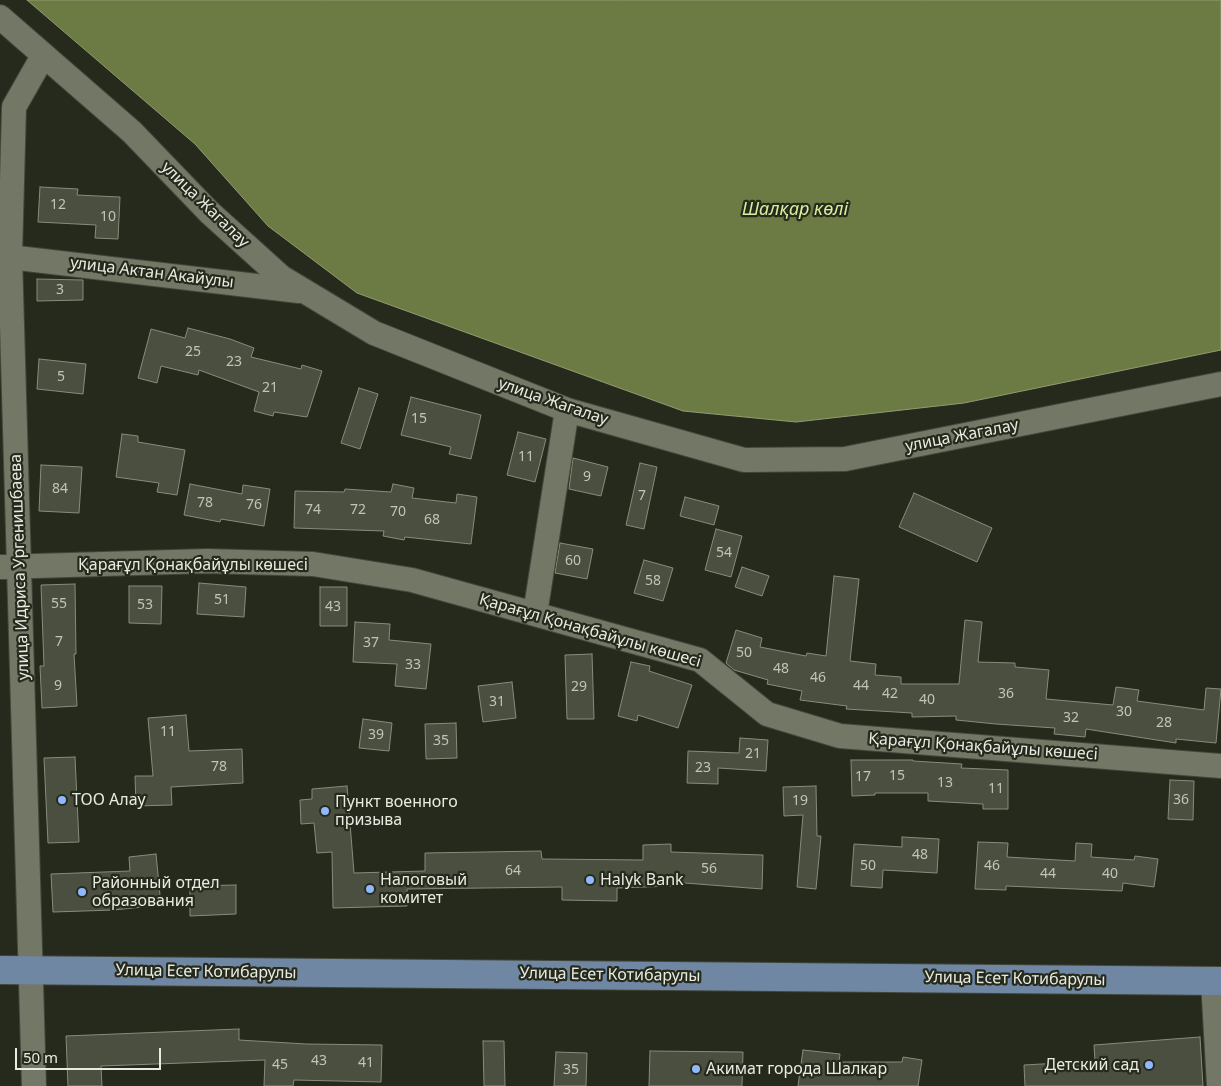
<!DOCTYPE html>
<meta charset="utf-8">
<style>
body{margin:0}
#map{position:relative;width:1221px;height:1086px;overflow:hidden;background:#262a1c;font-family:"Noto Sans",sans-serif}
canvas{display:block}
.scale{position:absolute;left:15px;top:1048px;width:146px;height:22px;box-sizing:border-box;border:2px solid #e8ebe1;border-top:0;padding-left:6px;font-size:15px;line-height:18px;white-space:nowrap;color:#e8ebe1;-webkit-text-stroke:4px #262a1c;paint-order:stroke}
</style>
<div id="map">
<canvas width="1221" height="1086"></canvas>
<div class="scale">50 m</div>
</div>
<script>
const ctx = document.querySelector('canvas').getContext('2d');
ctx.lineJoin = 'round';
function paint(path, color) {
  ctx.fillStyle = color;
  ctx.fill(path, 'evenodd');
}
function shape(rows) {
  const path = new Path2D();
  for (const r of rows) {
    path.moveTo(r[0], r[1]);
    for (let i = 2; i < r.length; i += 2) path.lineTo(r[i], r[i + 1]);
  }
  return path;
}
function strokePath(path, color, width, dash) {
  ctx.strokeStyle = color;
  ctx.lineWidth = width;
  ctx.lineCap = dash ? 'butt' : 'round';
  ctx.setLineDash(dash || []);
  ctx.stroke(path);
}
function write(font, color, halo, rows, align = 'center') {
  ctx.font = font + ' "Noto Sans",sans-serif';
  ctx.lineWidth = 4.5;
  ctx.setLineDash([]);
  ctx.textBaseline = 'middle';
  ctx.strokeStyle = halo;
  ctx.fillStyle = color;
  for (const [text, x, y, turn = 0] of rows) {
    ctx.save();
    ctx.translate(x, y);
    ctx.rotate((+turn || 0) * Math.PI / 180);
    ctx.textAlign = isNaN(turn) ? turn : align;
    if (halo) ctx.strokeText(text, 0, 0);
    ctx.fillText(text, 0, 0);
    ctx.restore();
  }
}
const water = shape([
 [27,0,1221,0,1221,350,964,403,796,422,683,411,357,293,268,226,195,144,27,0]
]);
paint(water, '#6c7a44');
strokePath(water, '#919c73', 1);
const building = shape([
 [40,187,78,189,77,195,120,197,118,239,95,238,96,225,38,222,40,187],
 [37,279,83,280,83,300,37,301,37,279],
 [188,328,230,339,254,348,251,357,301,369,302,365,322,371,307,417,274,412,273,416,254,411,259,392,199,370,198,375,161,366,157,383,138,378,151,329,185,338,188,328],
 [39,359,86,364,83,394,37,389,39,359],
 [359,388,378,394,360,449,341,443,359,388],
 [411,397,481,415,471,459,449,454,451,447,401,435,411,397],
 [518,432,546,439,535,482,507,475,518,432],
 [122,434,138,436,138,442,185,450,177,495,157,492,159,483,116,477,122,434],
 [573,458,608,467,601,496,569,489,573,458],
 [640,463,657,467,644,529,626,525,640,463],
 [41,465,82,467,79,513,39,511,41,465],
 [190,484,242,494,243,485,270,489,264,526,221,519,220,522,184,515,190,484],
 [393,484,414,488,412,498,456,503,457,494,477,497,471,544,405,537,404,540,383,536,384,531,294,528,295,491,344,492,345,489,391,492,393,484],
 [914,493,992,528,977,562,899,527,914,493],
 [685,497,719,506,714,525,680,516,685,497],
 [716,529,742,536,731,577,705,570,716,529],
 [560,543,593,549,587,579,555,573,560,543],
 [644,560,673,568,663,601,634,593,644,560],
 [742,567,769,576,762,596,735,587,742,567],
 [834,576,859,579,850,661,876,664,875,675,901,677,901,684,959,684,965,620,982,622,978,662,1015,663,1015,667,1049,670,1046,699,1113,705,1116,687,1139,690,1137,701,1204,710,1206,688,1221,689,1216,743,1176,739,1176,743,1086,729,1085,737,1054,734,1055,728,996,724,956,720,956,716,912,717,912,713,846,709,847,706,800,700,802,691,767,684,768,680,734,670,726,663,736,630,762,638,760,647,806,656,807,653,826,656,834,576],
 [199,583,246,587,244,617,197,614,199,583],
 [75,584,76,654,74,654,77,706,42,708,40,666,44,666,41,585,75,584],
 [129,586,162,586,161,624,129,623,129,586],
 [320,587,347,587,347,626,320,626,320,587],
 [355,622,390,624,389,640,431,644,426,689,395,686,397,664,353,662,355,622],
 [592,654,594,719,567,719,565,655,592,654],
 [631,662,650,666,649,671,692,685,678,728,638,715,637,721,618,716,631,662],
 [512,682,516,718,483,722,478,686,512,682],
 [186,715,189,751,242,749,243,783,171,787,172,805,136,806,135,776,153,776,148,718,186,715],
 [363,719,392,723,389,751,359,748,363,719],
 [456,723,457,758,426,759,425,724,456,723],
 [740,738,768,740,766,771,718,768,718,784,687,783,688,751,739,753,740,738],
 [75,757,79,842,48,843,44,758,75,757],
 [851,760,913,760,913,761,962,764,961,768,1008,770,1008,809,983,809,983,804,928,801,928,793,875,793,875,795,852,796,851,760],
 [1170,780,1194,781,1193,820,1168,819,1170,780],
 [347,786,354,873,425,871,425,853,541,851,542,859,643,860,643,845,671,844,671,852,763,855,762,889,672,882,672,886,617,888,617,901,562,900,562,887,407,889,407,906,333,908,332,852,317,853,314,823,301,824,300,800,312,799,312,789,347,786],
 [816,786,817,836,821,836,816,889,797,887,803,815,784,816,783,787,816,786],
 [902,837,939,839,937,873,883,870,882,888,851,886,854,844,902,847,902,837],
 [978,842,1008,843,1007,857,1075,861,1076,843,1092,844,1091,857,1134,860,1135,856,1158,859,1154,887,1123,883,1122,891,1006,886,1006,890,975,889,978,842],
 [156,854,161,905,114,910,53,912,51,874,130,871,129,857,156,854],
 [236,885,236,914,190,916,190,886,236,885],
 [239,1029,239,1040,306,1044,382,1045,381,1082,294,1080,293,1086,264,1086,265,1060,101,1066,102,1086,68,1086,66,1036,239,1029],
 [1200,1037,1203,1086,1025,1086,1024,1065,1095,1061,1094,1045,1200,1037],
 [483,1041,504,1041,505,1086,484,1086,483,1041],
 [803,1050,840,1054,839,1062,902,1062,903,1057,922,1060,918,1086,798,1086,803,1050],
 [650,1051,743,1052,742,1086,649,1086,650,1051],
 [556,1052,587,1053,586,1086,554,1086,556,1052]
]);
paint(building, '#4b4f40');
strokePath(building, '#878c7b', 1);
const minor = shape([
 [0,17,132,132,209,212,281,277,374,333,567,410,744,460,845,459,1221,384],
 [0,256,299,291],
 [0,567,207,561,313,564,412,580,700,660,767,714,840,736,1221,766],
 [535,614,567,410],
 [1213,981,1219,1086],
 [34,1086,10,256,14,107,43,56]
]);
const major = shape([
 [0,970,1221,981]
]);
strokePath(minor, '#43473b', 26);
strokePath(major, '#43473b', 30);
strokePath(minor, '#727766', 24);
strokePath(major, '#7087a4', 28);
for (const [x, y, r, color] of [
 [62,800,5,"#90b8fd"],
 [325,811,5,"#90b8fd"],
 [590,880,5,"#90b8fd"],
 [370,889,5,"#90b8fd"],
 [82,892,5,"#90b8fd"],
 [1149,1065,5,"#90b8fd"],
 [696,1069,5,"#90b8fd"]
]) {
  const dot = new Path2D();
  dot.arc(x, y, r, 0, 2 * Math.PI);
  ctx.fillStyle = color;
  ctx.fill(dot);
  strokePath(dot, '#262a1c', 2);
}
write('14px', '#c1c4b9', null, [
 ["12",58,205],
 ["10",108,217],
 ["3",60,290],
 ["25",193,352],
 ["23",234,362],
 ["5",61,377],
 ["21",270,388],
 ["15",419,419],
 ["11",526,457],
 ["9",587,477],
 ["84",60,489],
 ["7",642,496],
 ["78",205,503],
 ["76",254,505],
 ["74",313,510],
 ["72",358,510],
 ["70",398,512],
 ["68",432,520],
 ["54",724,553],
 ["60",573,561],
 ["58",653,581],
 ["51",222,600],
 ["55",59,604],
 ["53",145,605],
 ["43",333,607],
 ["7",59,642],
 ["37",371,643],
 ["50",744,653],
 ["33",413,665],
 ["48",781,669],
 ["46",818,678],
 ["9",58,686],
 ["44",861,686],
 ["29",579,687],
 ["42",890,694],
 ["36",1006,694],
 ["40",927,700],
 ["31",497,702],
 ["30",1124,712],
 ["32",1071,718],
 ["28",1164,723],
 ["11",168,732],
 ["39",376,735],
 ["35",441,741],
 ["21",753,754],
 ["78",219,767],
 ["23",703,768],
 ["15",897,776],
 ["17",863,777],
 ["13",945,783],
 ["11",996,789],
 ["36",1181,800],
 ["19",800,801],
 ["48",920,855],
 ["50",868,866],
 ["46",992,866],
 ["56",709,869],
 ["64",513,871],
 ["44",1048,874],
 ["40",1110,874],
 ["43",319,1061],
 ["41",366,1063],
 ["45",280,1065],
 ["35",571,1070]
]);
write('16px', '#e8ebe1', '#262a1c', [
 ["улица Жагалау",205,205,44],
 ["улица Актан Акайулы",152,273,7],
 ["улица Жагалау",553,402,19],
 ["улица Жагалау",962,436,-11],
 ["Қарағұл Қонақбайұлы көшесі",193,565],
 ["улица Идриса Ургенишбаева",20,567,-92],
 ["Қарағұл Қонақбайұлы көшесі",590,631,16],
 ["Қарағұл Қонақбайұлы көшесі",983,747,4],
 ["Улица Есет Котибарулы",206,972,1],
 ["Улица Есет Котибарулы",610,975,1],
 ["Улица Есет Котибарулы",1015,979,1]
]);
write('16px', '#e8ebe1', '#262a1c', [
 ["ТОО Алау",72,800],
 ["Пункт военного",335,802],
 ["призыва",335,820],
 ["Налоговый",380,880],
 ["комитет",380,898],
 ["Halyk Bank",600,880],
 ["Районный отдел",92,883],
 ["образования",92,901],
 ["Детский сад",1139,1065,"right"],
 ["Акимат города Шалкар",706,1069]
], 'left');
write('italic 18px', '#d9ef9c', '#262a1c', [
 ["Шалқар көлі",795,210]
]);
</script>
